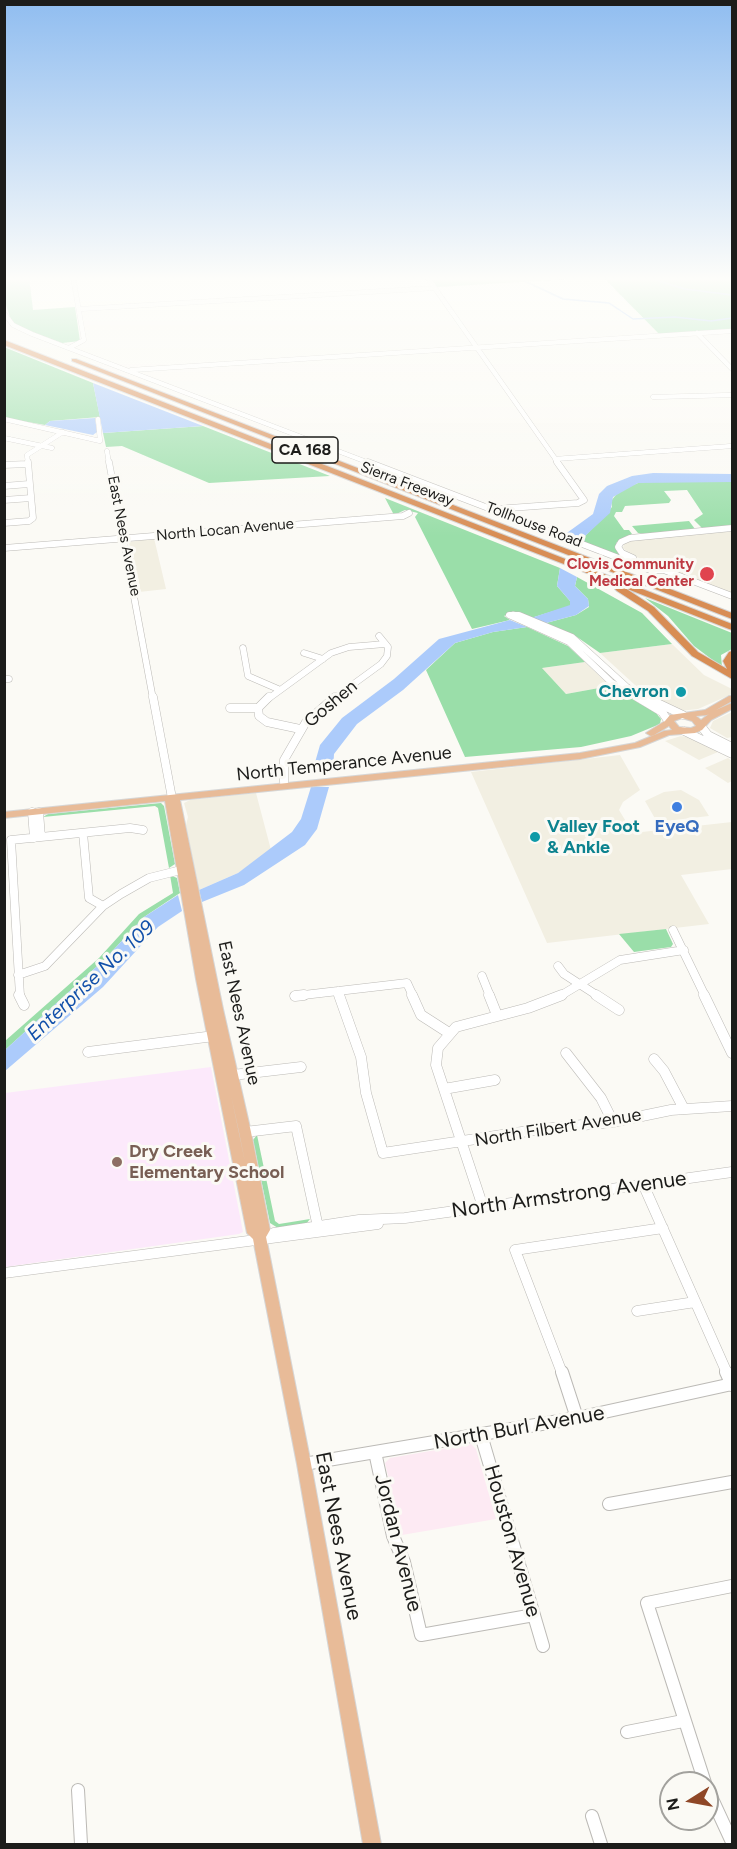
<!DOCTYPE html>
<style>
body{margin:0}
#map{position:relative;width:737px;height:1849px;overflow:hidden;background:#fbfaf5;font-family:Figtree,sans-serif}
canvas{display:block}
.frame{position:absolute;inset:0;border:6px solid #1c1c1a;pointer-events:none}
.north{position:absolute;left:659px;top:1771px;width:60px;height:60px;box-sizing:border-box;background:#fbfaf5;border:2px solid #a2a19d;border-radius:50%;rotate:259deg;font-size:16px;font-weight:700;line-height:24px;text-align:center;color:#1c1c1a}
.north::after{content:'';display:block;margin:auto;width:21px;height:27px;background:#8f4727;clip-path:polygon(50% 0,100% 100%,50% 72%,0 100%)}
</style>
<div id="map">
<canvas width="737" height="1849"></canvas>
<div class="frame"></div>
<div class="north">N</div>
</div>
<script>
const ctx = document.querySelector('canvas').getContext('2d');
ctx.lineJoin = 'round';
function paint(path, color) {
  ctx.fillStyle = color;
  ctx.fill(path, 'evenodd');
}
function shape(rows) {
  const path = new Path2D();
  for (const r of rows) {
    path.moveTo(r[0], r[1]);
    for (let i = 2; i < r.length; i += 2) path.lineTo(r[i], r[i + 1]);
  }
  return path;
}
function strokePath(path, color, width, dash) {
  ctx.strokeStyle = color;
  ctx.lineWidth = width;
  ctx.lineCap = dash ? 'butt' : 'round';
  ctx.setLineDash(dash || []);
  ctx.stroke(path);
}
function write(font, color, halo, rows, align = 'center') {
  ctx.font = font + ' Figtree,sans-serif';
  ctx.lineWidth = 6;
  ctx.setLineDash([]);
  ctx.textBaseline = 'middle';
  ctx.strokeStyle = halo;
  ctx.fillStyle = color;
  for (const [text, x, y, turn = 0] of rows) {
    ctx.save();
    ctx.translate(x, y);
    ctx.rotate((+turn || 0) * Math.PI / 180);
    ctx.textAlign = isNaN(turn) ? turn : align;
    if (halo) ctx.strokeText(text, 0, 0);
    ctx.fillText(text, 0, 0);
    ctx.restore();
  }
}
paint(shape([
 [732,530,732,593,631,555,623,548,624,544,632,539],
 [154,538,166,589,139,592,129,542],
 [672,644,704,675,732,689,732,694,698,709,679,711,635,685,600,653],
 [585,662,610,686,566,694,542,668],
 [732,712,732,737,727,738,710,728,713,721],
 [681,736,693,738,718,752,699,760,665,741],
 [620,755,640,790,623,802,619,810,633,833,732,822,732,869,681,875,709,924,547,943,471,772],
 [728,758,732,761,732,781,728,783,705,768],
 [681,790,699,800,709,816,657,822,645,801,664,792],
 [256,793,271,850,238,873,199,890,186,825,188,817,184,803,190,800]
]), '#f2efe2');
paint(shape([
 [471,1444,476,1449,496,1519,402,1535,385,1463,390,1458]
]), '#fdeaf3');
paint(shape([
 [211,1067,243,1232,239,1234,5,1267,5,1093]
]), '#fce9fb');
paint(shape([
 [4,277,29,277,33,310,75,307,80,341,62,343,19,327,11,320,5,302],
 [430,277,603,277,437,287],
 [603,277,732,277,732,329,659,334],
 [4,347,93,383,100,417,50,421,45,425,5,418],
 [203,426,330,476,209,483,122,446,106,447,103,433],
 [664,480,732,482,732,527,702,528,694,520,703,514,687,490,664,491,671,500,669,503,625,506,622,512,616,512,614,516,624,530,629,530,632,534,616,543,618,553,659,570,584,543,585,536,612,507,611,501,619,491,638,483],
 [385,498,560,568,557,586,570,601,570,606,531,618,513,611,504,616,510,620,472,629,415,517,418,513,405,510,394,515],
 [689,521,695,529,643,534,638,533,632,526],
 [577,577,642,613,672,644,600,653,577,637,546,623,576,615,589,607,588,599,575,586],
 [645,598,732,633,732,649,721,655,722,667,694,646,668,616],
 [527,627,568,646,585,662,542,668,566,694,610,686,656,713,661,719,660,724,631,736,581,747,465,757,426,670,455,643,493,632],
 [161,803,164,806,175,864,169,868,158,808,155,806,43,817,48,814],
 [170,875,177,878,180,893,144,917,105,959,5,1050,5,1041,99,958,139,914,173,893],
 [666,929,673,944,671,947,634,952,619,934],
 [257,1135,275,1221,279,1224,310,1219,306,1224,278,1228,270,1223,253,1140]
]), '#9adea9');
paint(shape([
 [93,383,203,426,103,433],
 [95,418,97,432,93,435,45,425,50,421],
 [653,473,732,474,732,482,638,483,613,497,610,513,585,536,584,543,564,535,593,514,599,494,607,486,632,476],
 [560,568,577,577,575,586,588,599,589,606,576,615,546,623,531,618,570,605,570,601,557,586],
 [510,620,527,627,493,632,455,643,403,690,357,724,334,754,333,771,312,773,320,745,342,718,394,679,439,639],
 [311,787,329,787,317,829,305,845,244,885,202,902,199,890,238,873,292,832,301,819],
 [178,895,182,911,158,927,103,987,5,1071,5,1050,105,959,144,917]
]), '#accbfb');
strokePath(shape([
 [516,277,563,299,609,303,633,319,675,317,711,321,732,318],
 [646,277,685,289,732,295]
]), '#accbfb', 1.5);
const minorFar4 = shape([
 [427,277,559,464],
 [80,309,435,288],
 [4,313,13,325,32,334,372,464],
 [697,333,732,369],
 [69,348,84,340,73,277],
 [131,370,732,331],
 [653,397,732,395],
 [4,419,100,441],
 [98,419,100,441],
 [4,438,52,448],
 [107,451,109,464],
 [555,459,732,446],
 [28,464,27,455,63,432]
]);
const minorFar3 = shape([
 [109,462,153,699],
 [368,462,650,570,666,570],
 [4,465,27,464],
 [4,486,29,484],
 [4,500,31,498],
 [496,509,578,503,584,500,557,462],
 [4,523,29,521,33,518,28,462],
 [4,548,403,516,409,513],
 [633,558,622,553,618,547,621,542,630,538,732,528],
 [661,569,732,596],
 [243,648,248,676,278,689],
 [304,653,323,659],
 [4,679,9,679],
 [268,699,331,653,349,647,385,644],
 [333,699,381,664,387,656,388,647,379,636],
 [640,699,611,682,569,642,509,615,519,615,572,637,627,687,648,699]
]);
const minorFar2 = shape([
 [153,697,172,798],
 [637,697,662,712,669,722],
 [645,697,683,715],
 [230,708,258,708],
 [258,708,269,697],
 [258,708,259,716,267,722,300,729],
 [701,726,708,735,732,747],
 [684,731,732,754],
 [284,782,284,760,306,722,335,697],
 [32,812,34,838],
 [39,812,41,837],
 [83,833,89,898,103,906],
 [673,930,705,996],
 [558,966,564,974,598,996],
 [18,975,45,966,103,906,121,894,149,878,181,870],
 [482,976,490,996],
 [338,991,340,996],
 [20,996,11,840,130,828,143,830],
 [295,996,407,983,413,996],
 [560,996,620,960,684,950]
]);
const minorFar1 = shape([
 [19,995,24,1005],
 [339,995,361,1057,366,1093,383,1153,542,1129,613,1122,671,1110,732,1106],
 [412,995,421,1015,449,1033],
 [489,995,497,1015],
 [596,995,619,1010],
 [704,995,732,1053],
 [295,996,304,995],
 [88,1052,214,1036],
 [566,1053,601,1098,613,1122],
 [654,1059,664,1071,684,1109],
 [233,1075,301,1067],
 [444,1089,495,1080],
 [245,1132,296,1126,318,1227],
 [643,1184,727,1373],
 [483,1207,436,1065,438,1048,456,1027,528,1008,562,995],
 [268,1237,274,1233,359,1220,405,1218,732,1172],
 [4,1273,378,1224],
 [637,1311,695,1302],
 [562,1373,515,1250,663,1228]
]);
const minor = shape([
 [562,1372,577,1418],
 [726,1372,732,1385],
 [481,1435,543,1646],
 [375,1452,393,1536,404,1562,421,1635,534,1615],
 [304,1464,577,1418,732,1384],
 [609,1504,732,1482],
 [627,1732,683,1721],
 [705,1783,647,1603,732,1586],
 [707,1788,732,1842],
 [78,1790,81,1844],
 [592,1816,601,1844]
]);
const major = shape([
 [729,696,732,696,732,701,716,710,732,703,732,709,711,720,702,730,695,733,669,735,640,747,580,759,180,800,223,1009,251,1132,270,1230,266,1237,311,1464,381,1844,363,1844,297,1464,253,1239,247,1233,196,979,165,801,4,818,4,812,580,753,635,743,664,731,672,730,669,726,654,735,651,736,646,733,665,721,670,715,705,710,729,696],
 [709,714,701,720,696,716,707,715,709,714],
 [682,718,692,721,696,726,691,728,679,727,674,721,682,718],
 [231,1095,239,1132,245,1162,231,1095]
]);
const highway = shape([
 [4,340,732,624,732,630,729,629,625,588,654,607,698,652,727,669,723,661,729,652,732,651,732,679,692,656,648,611,617,591,615,589,620,586,4,345,4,340],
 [72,359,76,359,732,613,732,619,72,361,72,359]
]);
strokePath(minorFar4, '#bcbab6', 5);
strokePath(minorFar3, '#bcbab6', 7);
strokePath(minorFar2, '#bcbab6', 9);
strokePath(minorFar1, '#bcbab6', 11);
strokePath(minor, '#bcbab6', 14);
strokePath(major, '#d6d6d6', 2);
strokePath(highway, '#d6d6d6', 2);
strokePath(minorFar4, '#fff', 4.5);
strokePath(minorFar3, '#fff', 6);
strokePath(minorFar2, '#fff', 8);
strokePath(minorFar1, '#fff', 10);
strokePath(minor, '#fff', 12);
paint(major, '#e8bb98');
paint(highway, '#d88d54');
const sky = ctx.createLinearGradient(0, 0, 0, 536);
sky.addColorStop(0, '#90bdf0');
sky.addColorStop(0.52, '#fdfdfa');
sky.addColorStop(1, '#fdfdfa00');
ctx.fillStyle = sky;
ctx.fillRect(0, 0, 737, 536);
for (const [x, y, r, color] of [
 [707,574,8,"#e0444e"],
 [681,692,6,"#0f9aa8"],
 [677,807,6,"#3f7fe0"],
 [535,837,6,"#0f9aa8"],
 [117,1162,6,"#8d6e63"]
]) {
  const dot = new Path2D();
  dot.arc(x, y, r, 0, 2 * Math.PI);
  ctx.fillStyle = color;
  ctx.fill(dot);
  strokePath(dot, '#fbfaf5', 2);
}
write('15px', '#1c1c1a', '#fbfaf5', [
 ["Sierra Freeway",407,484,21],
 ["Tollhouse Road",534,525,21],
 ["North Locan Avenue",225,530,-5],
 ["East Nees Avenue",124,536,79]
]);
write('bold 15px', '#be3a42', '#fbfaf5', [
 ["Clovis Community",694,565],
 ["Medical Center",694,582]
], 'right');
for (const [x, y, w] of [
 [305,450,66]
]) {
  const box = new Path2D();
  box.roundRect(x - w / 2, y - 13, w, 26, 4.5);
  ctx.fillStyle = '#fbfaf5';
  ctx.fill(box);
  strokePath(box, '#1c1c1a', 1.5);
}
write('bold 16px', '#1c1c1a', null, [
 ["CA 168",305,450]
]);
write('bold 18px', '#0d838f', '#fbfaf5', [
 ["Chevron",669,692],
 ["Valley Foot",547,827,"left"],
 ["& Ankle",547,848,"left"]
], 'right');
write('18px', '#1c1c1a', '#fbfaf5', [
 ["Goshen",331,704,-40],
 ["North Temperance Avenue",344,764,-6],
 ["East Nees Avenue",239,1013,78],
 ["North Filbert Avenue",558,1128,-9]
]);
write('bold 18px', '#366cbe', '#fbfaf5', [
 ["EyeQ",677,827]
]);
write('bold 18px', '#785e54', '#fbfaf5', [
 ["Dry Creek",129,1152],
 ["Elementary School",129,1173]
], 'left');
write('italic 20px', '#1250aa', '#fbfaf5', [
 ["Enterprise No. 109",91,981,-43]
]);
write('21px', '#1c1c1a', '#fbfaf5', [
 ["North Armstrong Avenue",569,1195,-8],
 ["North Burl Avenue",519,1428,-10],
 ["East Nees Avenue",338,1536,79],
 ["Houston Avenue",512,1541,74],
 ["Jordan Avenue",398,1543,76]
]);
</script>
